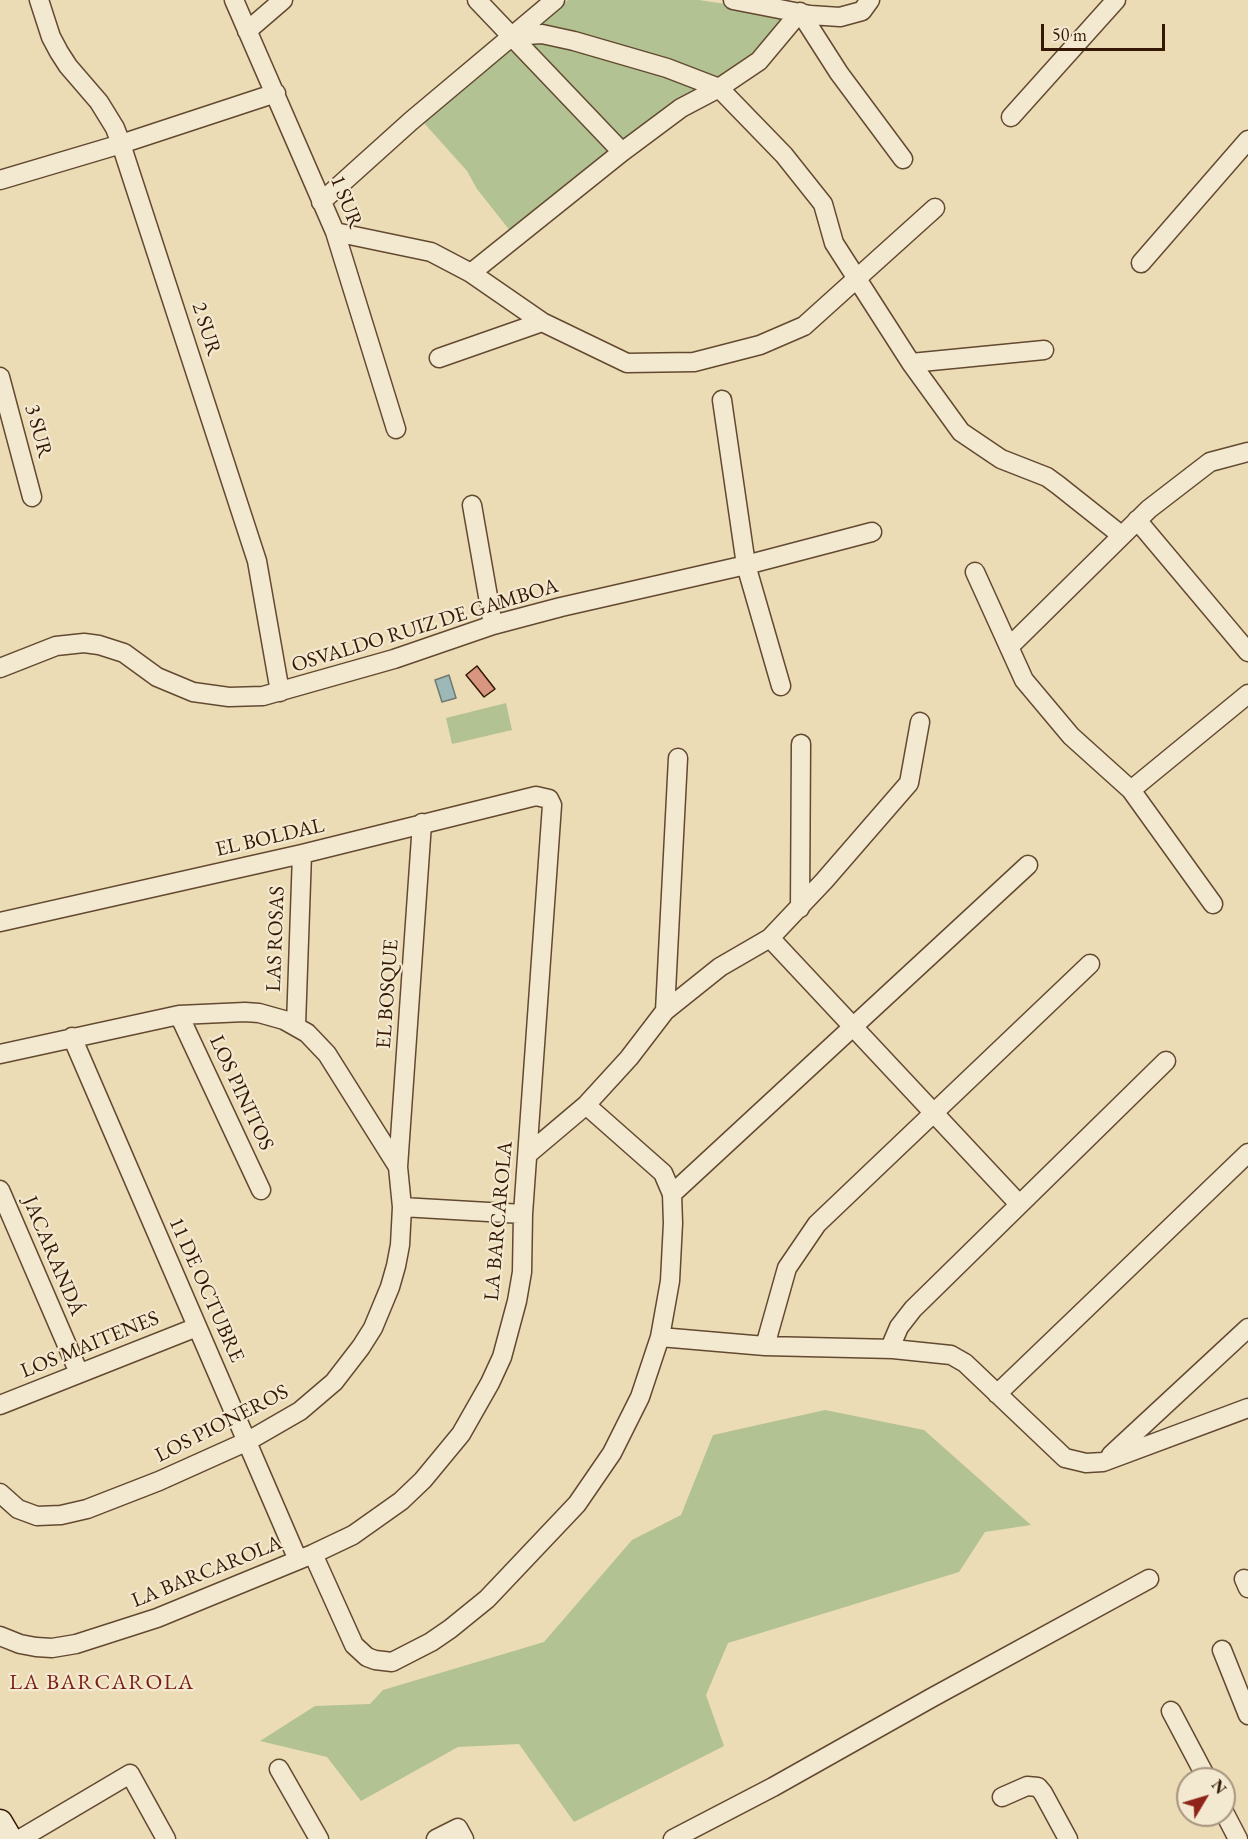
<!DOCTYPE html>
<meta charset="utf-8">
<style>
body{margin:0}
#map{position:relative;width:1248px;height:1839px;overflow:hidden;background:#ecdcb6;font-family:"EB Garamond",serif}
canvas{display:block}
.north{position:absolute;left:1176px;top:1767px;width:60px;height:60px;box-sizing:border-box;background:#f3e8d0;border:2px solid #a7957e;border-radius:50%;rotate:52deg;font-size:16px;font-weight:700;line-height:24px;text-align:center;color:#341804}
.north::after{content:'';display:block;margin:auto;width:21px;height:27px;background:#8f2418;clip-path:polygon(50% 0,100% 100%,50% 72%,0 100%)}
.scale{position:absolute;left:1041px;top:24px;width:124px;height:27px;box-sizing:border-box;border:3px solid #341804;border-top:0;padding-left:8px;font-size:18px;line-height:21px;white-space:nowrap;color:#341804;-webkit-text-stroke:4px #f3e8d0;paint-order:stroke}
</style>
<div id="map">
<canvas width="1248" height="1839"></canvas>
<div class="north">N</div>
<div class="scale">50 m</div>
</div>
<script>
const ctx = document.querySelector('canvas').getContext('2d');
ctx.lineJoin = 'round';
function paint(path, color) {
  ctx.fillStyle = color;
  ctx.fill(path, 'evenodd');
}
function shape(rows) {
  const path = new Path2D();
  for (const r of rows) {
    path.moveTo(r[0], r[1]);
    for (let i = 2; i < r.length; i += 2) path.lineTo(r[i], r[i + 1]);
  }
  return path;
}
function strokePath(path, color, width, dash) {
  ctx.strokeStyle = color;
  ctx.lineWidth = width;
  ctx.lineCap = dash ? 'butt' : 'round';
  ctx.setLineDash(dash || []);
  ctx.stroke(path);
}
function write(font, color, halo, rows, align = 'center') {
  ctx.font = font + ' "EB Garamond",serif';
  ctx.lineWidth = 4.5;
  ctx.setLineDash([]);
  ctx.textBaseline = 'middle';
  ctx.strokeStyle = halo;
  ctx.fillStyle = color;
  for (const [text, x, y, turn = 0] of rows) {
    ctx.save();
    ctx.translate(x, y);
    ctx.rotate((+turn || 0) * Math.PI / 180);
    ctx.textAlign = isNaN(turn) ? turn : align;
    if (halo) ctx.strokeText(text, 0, 0);
    ctx.fillText(text, 0, 0);
    ctx.restore();
  }
}
paint(shape([
 [568,0,699,0,752,8,786,19,769,43,511,232,477,189,467,171,424,123],
 [506,703,512,730,452,744,446,718],
 [825,1410,924,1430,1031,1525,985,1532,959,1572,728,1643,706,1695,724,1746,574,1822,519,1744,458,1747,361,1801,327,1757,260,1741,315,1706,370,1704,383,1690,544,1642,632,1540,681,1515,713,1435]
]), '#b2c292');
const water = shape([
 [449,675,456,698,442,702,435,680,449,675]
]);
paint(water, '#9cb9b7');
strokePath(water, '#72796f', 1.5);
const building = shape([
 [477,666,495,689,484,697,466,675,477,666]
]);
paint(building, '#d89681');
strokePath(building, '#341804', 1.5);
const minor = shape([
 [39,0,51,37,59,52,68,66,99,102,115,128,121,144,257,561,280,692],
 [234,0,335,232,396,429],
 [477,0,622,152],
 [733,0,810,15,840,17,862,11,870,0],
 [247,31,283,0],
 [511,36,542,34,574,41,667,68,719,88,784,155,823,204,834,243,911,363,961,432,1001,459,1047,477,1058,485,1121,535],
 [1011,117,1116,0],
 [0,180,121,144,276,93],
 [321,202,411,121,555,0],
 [335,232,431,252,471,273,542,322,627,363,694,362,760,345,804,326,935,208],
 [1141,263,1248,140],
 [471,273,622,152,681,108,719,88,759,61,800,12,839,73,903,159],
 [439,358,542,322],
 [911,363,1044,350],
 [0,377,32,497],
 [722,400,746,565,781,686],
 [472,505,493,625],
 [1137,520,1248,652],
 [975,572,1024,680,1071,736,1131,790,1213,904],
 [1010,646,1149,509,1210,462,1248,452],
 [0,668,56,646,84,643,99,645,124,653,157,677,193,692,229,697,263,696,394,659,493,625,561,607,746,565,872,532],
 [1131,790,1248,694],
 [800,908,801,744],
 [0,922,302,854,536,796,549,799,552,805,523,1214,522,1272,517,1301,502,1357,490,1383,461,1434,423,1480,401,1501,353,1535,313,1554,157,1618,76,1644,52,1648,36,1647,20,1644,0,1636],
 [770,938,1019,1204],
 [665,1011,678,758],
 [179,1015,261,1190],
 [296,1025,302,854],
 [72,1037,298,1560],
 [0,1054,179,1015,245,1012,259,1013,284,1020,307,1033,327,1054,398,1167,402,1207,400,1245,396,1266,390,1287,373,1328,361,1347,334,1382,300,1411,248,1441,159,1481,87,1509,61,1515,37,1516,18,1509,0,1493],
 [528,1154,586,1105,629,1058,665,1011,720,967,770,938,824,881,909,783,920,722],
 [398,1167,422,823],
 [0,1190,79,1373],
 [672,1194,1028,865],
 [402,1207,523,1214],
 [660,1337,765,1346,893,1349,951,1355,965,1363,1065,1458,1086,1463,1103,1462,1248,1408],
 [765,1346,787,1268,817,1224,1090,964],
 [893,1349,893,1341,899,1327,913,1309,1166,1061],
 [997,1394,1248,1153],
 [0,1405,197,1327],
 [1111,1455,1248,1328],
 [313,1554,354,1645,367,1657,375,1660,392,1662,431,1642,450,1629,487,1599,577,1504,612,1453,640,1397,660,1337,670,1281,673,1223,672,1194,663,1173,586,1105],
 [1244,1579,1248,1588],
 [1222,1650,1248,1715],
 [1171,1711,1207,1779],
 [279,1769,319,1839],
 [1002,1797,1027,1786,1038,1787,1043,1793,1068,1839],
 [1224,1812,1238,1839],
 [20,1839,130,1774,166,1839],
 [436,1839,458,1828,464,1839],
 [673,1839,773,1787,933,1697,1149,1579]
]);
const secondary = shape([
 [0,1822,10,1839]
]);
strokePath(minor, '#624930', 21);
strokePath(secondary, '#341804', 27);
strokePath(minor, '#f3e8d0', 18);
strokePath(secondary, '#f3e8d0', 24);
write('21px', '#341804', '#f3e8d0', [
 ["1 SUR",346,202,68],
 ["2 SUR",206,329,72],
 ["3 SUR",38,431,75],
 ["OSVALDO RUIZ DE GAMBOA",425,626,-17],
 ["EL BOLDAL",270,838,-13],
 ["LAS ROSAS",276,939,-88],
 ["EL BOSQUE",388,994,-86],
 ["LOS PINITOS",241,1093,65],
 ["LA BARCAROLA",499,1221,-85],
 ["JACARANDÁ",53,1256,67],
 ["11 DE OCTUBRE",206,1290,66],
 ["LOS MAITENES",90,1345,-22],
 ["LOS PIONEROS",222,1424,-27],
 ["LA BARCAROLA",207,1572,-22]
]);
ctx.letterSpacing = '1.5px';
write('22px', '#7a1f14', '#f3e8d0', [
 ["LA BARCAROLA",102,1683]
]);
ctx.letterSpacing = '0px';
</script>
